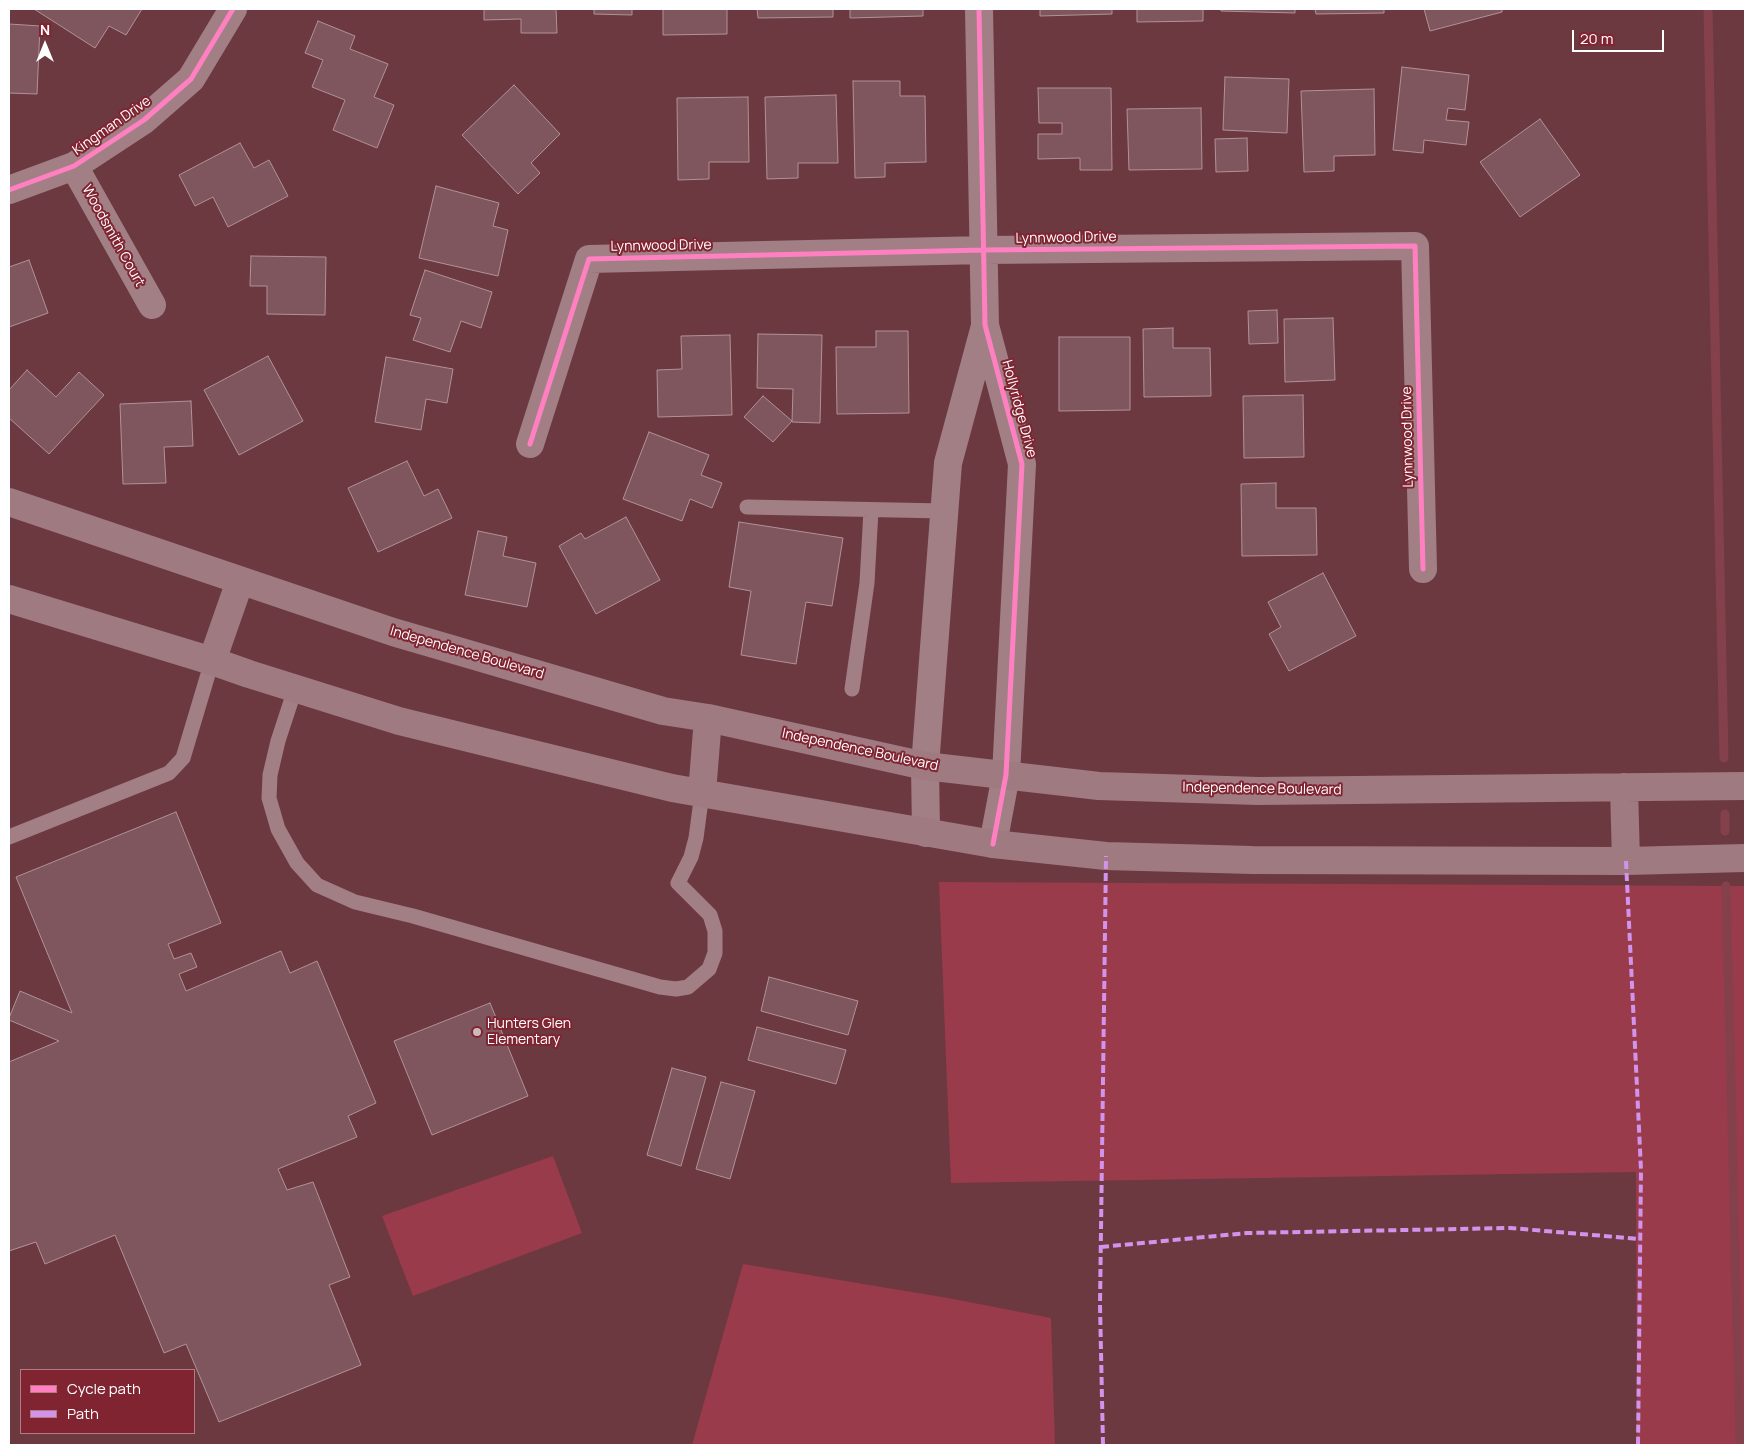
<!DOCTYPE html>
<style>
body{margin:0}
#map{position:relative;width:1754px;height:1454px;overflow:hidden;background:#6c3941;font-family:Manrope,sans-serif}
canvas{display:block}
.frame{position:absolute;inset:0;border:10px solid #fff;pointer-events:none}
.legend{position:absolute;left:20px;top:1369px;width:175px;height:65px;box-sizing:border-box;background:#812432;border:1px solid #b37c84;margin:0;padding:6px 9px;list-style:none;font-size:15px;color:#fff}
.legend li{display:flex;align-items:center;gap:10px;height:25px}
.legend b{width:25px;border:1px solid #b37c84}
.north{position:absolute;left:20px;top:20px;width:50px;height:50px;-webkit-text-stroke:4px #812432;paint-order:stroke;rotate:0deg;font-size:14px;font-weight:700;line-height:20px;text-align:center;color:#fff}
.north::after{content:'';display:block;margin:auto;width:18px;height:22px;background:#fff;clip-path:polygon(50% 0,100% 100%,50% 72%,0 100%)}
.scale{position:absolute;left:1572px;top:30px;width:92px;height:22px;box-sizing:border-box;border:2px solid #fff;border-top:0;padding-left:6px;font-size:15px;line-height:18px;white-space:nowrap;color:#fff;-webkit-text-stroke:4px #812432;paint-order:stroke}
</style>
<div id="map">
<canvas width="1754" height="1454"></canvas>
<div class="frame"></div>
<ul class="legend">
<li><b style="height:6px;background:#ff80c0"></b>Cycle path</li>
<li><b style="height:6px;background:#d193ec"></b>Path</li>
</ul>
<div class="north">N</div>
<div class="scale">20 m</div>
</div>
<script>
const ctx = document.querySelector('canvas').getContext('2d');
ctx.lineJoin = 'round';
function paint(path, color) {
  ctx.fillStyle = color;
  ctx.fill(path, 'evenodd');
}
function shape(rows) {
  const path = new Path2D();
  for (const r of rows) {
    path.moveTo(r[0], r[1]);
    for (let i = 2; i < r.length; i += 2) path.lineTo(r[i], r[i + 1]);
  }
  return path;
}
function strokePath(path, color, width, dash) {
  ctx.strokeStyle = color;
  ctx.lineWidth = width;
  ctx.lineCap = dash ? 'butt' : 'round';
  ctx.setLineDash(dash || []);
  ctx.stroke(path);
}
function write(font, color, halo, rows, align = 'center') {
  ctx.font = font + ' Manrope,sans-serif';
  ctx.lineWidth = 4;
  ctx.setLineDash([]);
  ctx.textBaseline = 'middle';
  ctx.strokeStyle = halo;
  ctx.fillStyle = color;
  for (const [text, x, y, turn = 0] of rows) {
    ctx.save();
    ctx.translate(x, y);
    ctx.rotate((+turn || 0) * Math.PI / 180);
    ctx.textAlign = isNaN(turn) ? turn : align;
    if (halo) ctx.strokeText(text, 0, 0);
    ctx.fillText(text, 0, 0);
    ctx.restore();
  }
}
paint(shape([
 [939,882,1745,886,1745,1445,1637,1445,1636,1172,951,1183],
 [553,1156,582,1233,413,1296,382,1216],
 [743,1264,948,1298,1051,1318,1055,1445,692,1445]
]), '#993b4b');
strokePath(shape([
 [1708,9,1724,758],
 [1725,814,1725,831],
 [1726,886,1740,1445]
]), '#84414c', 9);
const building = shape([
 [34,9,142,9,126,35,109,26,95,48,34,9],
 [484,9,556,9,557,33,521,33,521,19,484,20,484,9],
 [594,9,632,9,632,15,594,14,594,9],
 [663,9,727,9,727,34,663,35,663,9],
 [757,9,833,9,833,17,758,18,757,9],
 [850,9,923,9,923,16,850,18,850,9],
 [1040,9,1112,9,1112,14,1040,16,1040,9],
 [1137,9,1203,9,1203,21,1137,22,1137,9],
 [1221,9,1295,9,1295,13,1221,11,1221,9],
 [1315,9,1384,9,1384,13,1316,14,1315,9],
 [1424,9,1502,9,1502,12,1430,31,1424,9],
 [318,21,355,36,350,49,388,64,374,97,394,105,377,148,333,130,345,100,312,87,323,60,305,53,318,21],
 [9,24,40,26,37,94,9,93,9,24],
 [1402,67,1469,75,1465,110,1448,108,1446,120,1469,122,1466,145,1424,140,1423,153,1393,150,1402,67],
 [1225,77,1289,79,1287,133,1223,130,1225,77],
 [853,81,900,81,900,96,925,96,926,162,885,163,885,177,855,178,853,81],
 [514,85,560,134,531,163,540,173,518,194,462,135,514,85],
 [1038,88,1111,88,1112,170,1080,170,1080,158,1038,159,1038,134,1062,134,1062,123,1039,123,1038,88],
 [1374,89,1375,155,1334,156,1334,171,1304,172,1301,91,1374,89],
 [836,95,838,163,798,163,798,178,767,179,765,97,836,95],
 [748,97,749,162,709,162,709,179,678,180,677,98,748,97],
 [1201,108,1202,169,1129,170,1127,109,1201,108],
 [1540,119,1580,175,1520,217,1480,162,1540,119],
 [1247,138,1248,171,1216,172,1215,139,1247,138],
 [240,143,254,168,269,160,288,196,228,227,213,197,195,206,179,175,240,143],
 [436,186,499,203,493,226,508,230,498,276,419,258,436,186],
 [251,256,326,257,325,315,267,314,267,286,250,286,251,256],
 [29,260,48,313,9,327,9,267,29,260],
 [425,270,492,292,481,328,461,321,450,352,413,340,421,318,410,315,425,270],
 [1277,310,1278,343,1249,344,1248,311,1277,310],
 [1333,318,1335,380,1285,382,1284,319,1333,318],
 [1173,328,1173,348,1210,348,1211,396,1144,397,1143,329,1173,328],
 [876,331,908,331,909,413,837,414,836,347,876,347,876,331],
 [758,334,822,335,820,423,792,422,793,389,757,388,758,334],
 [730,335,732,415,658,417,657,370,682,369,681,336,730,335],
 [1059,337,1130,337,1130,410,1059,411,1059,337],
 [268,356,303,421,239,455,204,390,268,356],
 [386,357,453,369,447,403,426,399,421,430,375,422,386,357],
 [27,370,56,397,79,372,104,395,49,454,9,418,9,390,27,370],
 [1303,395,1304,457,1244,458,1243,396,1303,395],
 [763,396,792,421,773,442,744,417,763,396],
 [191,401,193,446,164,447,166,483,123,484,120,404,191,401],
 [649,432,709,455,701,475,722,483,712,508,690,499,682,521,623,499,649,432],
 [407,461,424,496,438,489,452,518,378,552,348,488,407,461],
 [1276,483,1276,508,1316,508,1317,555,1242,556,1241,484,1276,483],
 [626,517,660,580,596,614,559,546,581,533,585,539,626,517],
 [739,522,843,538,832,606,806,602,796,664,741,655,751,591,729,587,739,522],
 [478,531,507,537,503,556,536,563,527,607,465,595,478,531],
 [1323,573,1356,636,1289,671,1269,634,1281,627,1268,602,1323,573],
 [176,812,221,923,168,944,174,959,191,953,197,967,179,974,186,991,281,951,290,973,317,961,376,1103,348,1116,357,1137,278,1169,287,1190,313,1182,350,1277,329,1285,361,1365,219,1422,186,1344,164,1353,115,1235,45,1264,36,1242,9,1251,9,1062,59,1041,9,1020,9,1018,20,991,72,1013,16,877,176,812],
 [769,977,858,1001,848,1035,761,1011,769,977],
 [490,1003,528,1096,432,1135,394,1041,490,1003],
 [757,1027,846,1050,836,1084,748,1060,757,1027],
 [672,1068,706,1077,681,1166,647,1155,672,1068],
 [721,1082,755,1091,730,1179,696,1169,721,1082]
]);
paint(building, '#7f565d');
strokePath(building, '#b19297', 1);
strokePath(shape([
 [747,507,944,511],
 [295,689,278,741,270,775,269,798,278,829,297,863,317,885,355,902,413,916,660,987,676,989,688,987,709,969,715,953,715,931,710,915,678,883,691,857,696,838,702,793],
 [852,689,867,583,871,510],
 [9,837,169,773,183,758,212,661]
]), '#a27f84', 15);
strokePath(shape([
 [979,9,985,325,1022,464,1006,775,993,844],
 [74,166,152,305],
 [9,190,74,166,144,120,191,79,233,9],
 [530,444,589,259,984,250,1415,246,1423,569],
 [926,833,925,766,948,463,985,326]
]), '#a27f84', 28);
strokePath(shape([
 [9,502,393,632,663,711,708,718,925,766,1099,786,1258,791,1745,786],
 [9,599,212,661,249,674,399,721,672,788,993,844,1106,856,1252,860,1626,861,1745,858],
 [212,661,240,581],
 [1624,787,1626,861],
 [702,793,708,718]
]), '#9f7a81', 28);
strokePath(shape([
 [1626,861,1641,1170,1638,1445],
 [1101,1247,1247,1233,1510,1228,1640,1239],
 [1103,1445,1100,1305,1106,856]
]), '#d193ec', 4, [8, 4]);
strokePath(shape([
 [979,9,985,325,1022,464,1006,775,993,844],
 [9,190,74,166,144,120,191,79,233,9],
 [530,444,589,259,984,250,1415,246,1423,569]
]), '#ff80c0', 5);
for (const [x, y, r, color] of [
 [477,1032,5,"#ccbabc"]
]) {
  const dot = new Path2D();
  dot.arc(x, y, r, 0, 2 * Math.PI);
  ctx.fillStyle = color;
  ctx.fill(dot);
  strokePath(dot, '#812432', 2);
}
write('14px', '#fff', '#812432', [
 ["Kingman Drive",112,126,-35],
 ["Woodsmith Court",113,236,61],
 ["Lynnwood Drive",1066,238,-1],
 ["Lynnwood Drive",661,246,-1],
 ["Hollyridge Drive",1019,409,75],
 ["Lynnwood Drive",1408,437,-91],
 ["Independence Boulevard",467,653,16],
 ["Independence Boulevard",860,750,12],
 ["Independence Boulevard",1262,789,1]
]);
write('14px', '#fff', '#812432', [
 ["Hunters Glen",487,1024],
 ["Elementary",487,1040]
], 'left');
</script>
